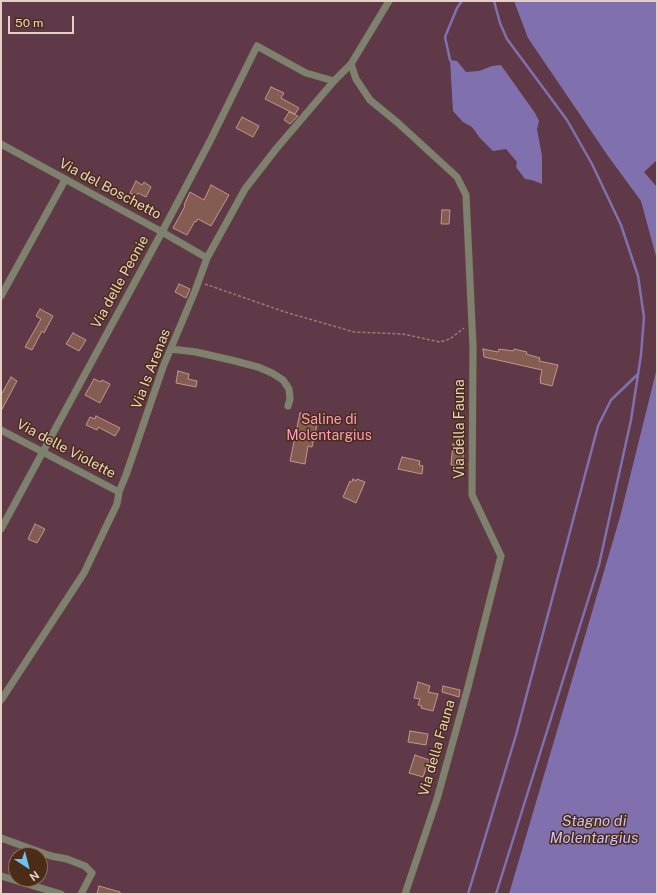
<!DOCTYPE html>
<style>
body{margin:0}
#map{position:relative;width:658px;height:895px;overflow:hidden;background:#4b2c16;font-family:"Public Sans",sans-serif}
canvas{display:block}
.frame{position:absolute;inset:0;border:2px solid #e5d1c4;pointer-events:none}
.north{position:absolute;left:8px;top:847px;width:40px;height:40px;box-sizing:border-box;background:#4b2c16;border:1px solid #896e5c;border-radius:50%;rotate:144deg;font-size:11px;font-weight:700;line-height:16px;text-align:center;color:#e5d1c4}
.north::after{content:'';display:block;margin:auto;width:14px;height:18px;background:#6cc3f2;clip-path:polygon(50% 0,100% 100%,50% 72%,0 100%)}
.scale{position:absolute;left:8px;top:16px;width:66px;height:18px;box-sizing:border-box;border:2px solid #e5d1c4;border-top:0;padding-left:5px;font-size:12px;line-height:14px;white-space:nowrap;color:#e5d1c4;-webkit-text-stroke:3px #4b2c16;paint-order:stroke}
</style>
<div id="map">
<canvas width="658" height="895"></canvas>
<div class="frame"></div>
<div class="north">N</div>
<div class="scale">50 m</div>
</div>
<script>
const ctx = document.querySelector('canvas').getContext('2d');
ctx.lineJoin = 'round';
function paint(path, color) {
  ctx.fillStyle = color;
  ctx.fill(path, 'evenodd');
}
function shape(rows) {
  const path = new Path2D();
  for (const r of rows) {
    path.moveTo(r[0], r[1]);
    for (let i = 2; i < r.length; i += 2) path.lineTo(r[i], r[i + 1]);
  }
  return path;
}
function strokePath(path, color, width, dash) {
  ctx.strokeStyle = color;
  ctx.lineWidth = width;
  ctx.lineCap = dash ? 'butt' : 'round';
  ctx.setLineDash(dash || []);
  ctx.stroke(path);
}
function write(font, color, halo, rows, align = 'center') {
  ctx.font = font + ' "Public Sans",sans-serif';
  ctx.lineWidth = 3;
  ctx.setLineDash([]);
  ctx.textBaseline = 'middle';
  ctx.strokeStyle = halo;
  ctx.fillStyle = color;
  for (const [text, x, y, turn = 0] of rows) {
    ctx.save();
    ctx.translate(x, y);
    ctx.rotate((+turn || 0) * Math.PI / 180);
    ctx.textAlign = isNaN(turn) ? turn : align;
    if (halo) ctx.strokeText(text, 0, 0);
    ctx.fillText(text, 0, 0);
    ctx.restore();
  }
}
paint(shape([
 [1,1,657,1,657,894,1,894],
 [16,855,40,855,40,879,16,879]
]), '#5f3948');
paint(shape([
 [514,1,657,1,657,160,644,172,656,186,657,186,657,260,641,201,608,156,528,38],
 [450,60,457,61,466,72,479,71,492,66,501,65,535,113,539,121,537,129,542,156,542,184,532,180,525,179,516,167,517,162,506,149,493,151,480,138,472,127,463,122,453,111],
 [657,368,657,894,509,894,620,517]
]), '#8071ae');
strokePath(shape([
 [494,1,500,23,507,39,567,120,592,164,621,225,638,276,644,317,641,355,631,420,599,565,496,894],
 [450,60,445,37,457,8,462,1],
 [468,894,516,735,598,426,611,400,638,374]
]), '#8071ae', 2.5);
const building = shape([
 [271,87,284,93,281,98,299,108,295,114,265,99,271,87],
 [289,112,298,116,290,124,284,120,289,112],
 [242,117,259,126,253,137,236,128,242,117],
 [136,181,142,185,144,182,151,187,146,197,138,193,136,196,130,193,136,181],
 [211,185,229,195,211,226,198,219,196,222,195,221,187,235,173,228,185,206,184,205,190,192,204,200,211,185],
 [442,210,450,210,449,224,441,224,442,210],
 [179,284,190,289,186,298,175,292,179,284],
 [40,309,53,316,44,333,42,331,32,350,25,347,41,319,36,316,40,309],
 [73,333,86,340,79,351,66,344,73,333],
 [483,349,498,352,499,349,513,351,514,349,527,352,526,354,540,358,539,361,558,365,552,386,540,383,541,380,540,380,542,370,484,357,483,349],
 [178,371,189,374,188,379,197,381,196,387,176,383,178,371],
 [11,377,17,381,1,411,1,395,11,377],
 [94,379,101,382,102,380,110,384,100,403,85,395,94,379],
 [300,413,314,416,313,419,318,420,312,447,308,446,305,464,290,461,300,413],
 [96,416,120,428,115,436,98,427,97,430,86,425,90,417,95,419,96,416],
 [453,444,464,446,463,460,462,459,461,466,451,465,453,444],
 [402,457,420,461,419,465,423,466,422,474,398,469,402,457],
 [353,479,356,481,357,479,365,482,356,503,343,497,350,481,352,482,353,479],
 [35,524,45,529,37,543,28,539,35,524],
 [418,682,430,686,428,692,438,694,433,711,421,708,422,706,418,705,420,699,414,698,418,682],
 [443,686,460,690,459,697,442,692,443,686],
 [410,731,428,734,426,745,408,742,410,731],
 [415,755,429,760,423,777,409,773,415,755],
 [99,886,120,892,120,894,97,894,99,886]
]);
paint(building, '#855c52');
strokePath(building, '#c3968b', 1);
const minor = shape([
 [389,1,351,64,356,79,370,100,398,123,457,177,466,195,473,347,472,495,501,556,468,687,437,799,405,894],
 [1,144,162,232,207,258],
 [1,296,65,180],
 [171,349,196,352,231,360,258,367,272,373,283,380,289,389,290,399,288,406],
 [1,430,119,492],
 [1,529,162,232,210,141,257,46,306,73,334,81],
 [1,700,84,573,117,504,119,492,126,475,163,367,195,291,207,258,245,189,276,149,334,81,351,64],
 [1,838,51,856,67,859,85,866,92,873,81,894],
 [1,876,61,894]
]);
strokePath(minor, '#674a35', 8);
strokePath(shape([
 [205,284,285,312,354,332,403,334,440,342,450,339,464,328]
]), '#987f6d', 1.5, [3, 2]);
strokePath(minor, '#7e816f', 7);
write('14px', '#e5d1c4', '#4b2c16', [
 ["Via del Boschetto",110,189,28],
 ["Via delle Peonie",120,282,-61],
 ["Via Is Arenas",151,369,-69],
 ["Via della Fauna",460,429,-90],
 ["Via delle Violette",66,449,28],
 ["Via della Fauna",437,748,-74]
]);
write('14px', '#fd9dc3', '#4b2c16', [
 ["Saline di",329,420],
 ["Molentargius",329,436]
]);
write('italic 15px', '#ccc1f6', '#4b2c16', [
 ["Stagno di",594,821],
 ["Molentargius",594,838]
]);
</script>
